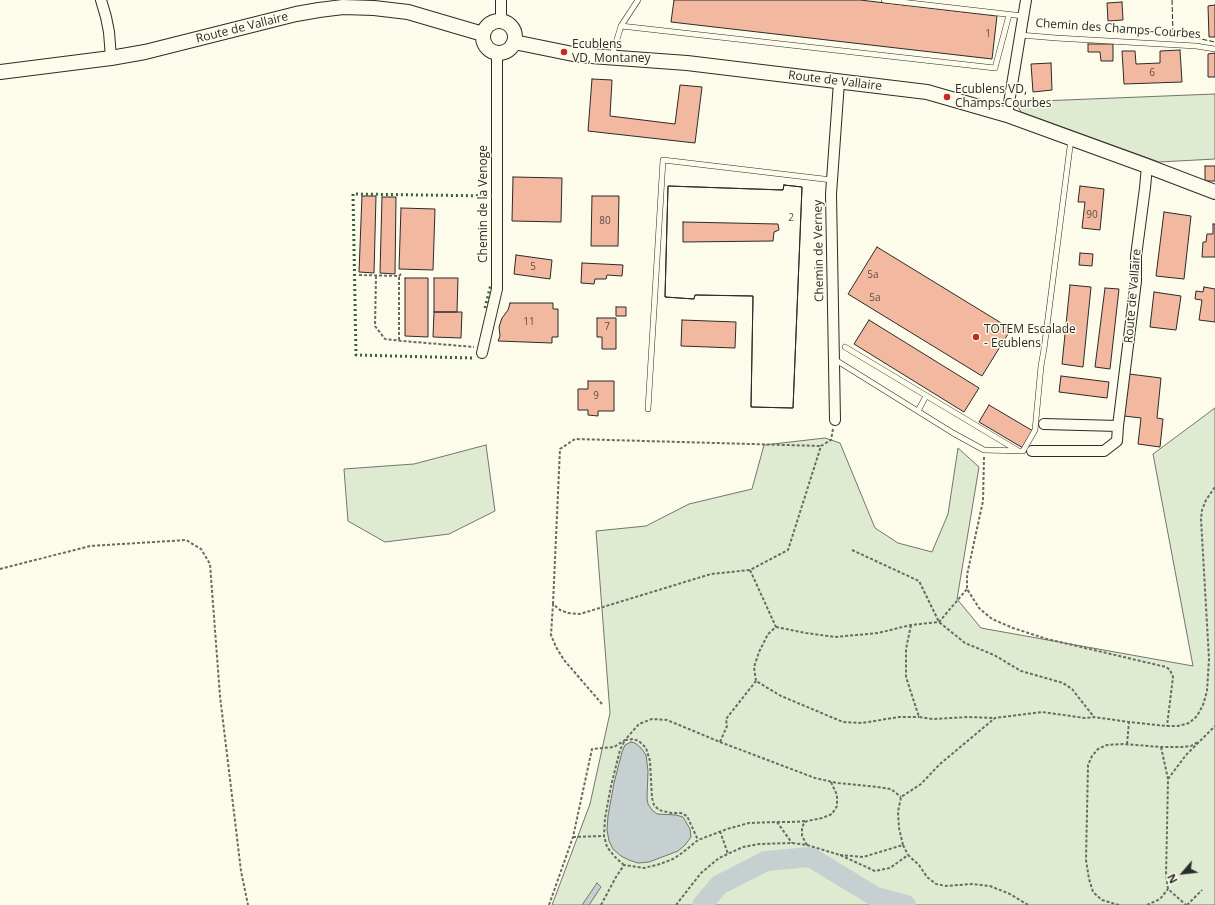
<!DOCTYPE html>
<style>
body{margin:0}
#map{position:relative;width:1215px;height:905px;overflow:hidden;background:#fdfbea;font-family:"Open Sans",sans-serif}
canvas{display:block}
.north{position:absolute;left:1163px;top:853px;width:40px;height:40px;-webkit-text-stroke:3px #fdfbea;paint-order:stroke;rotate:242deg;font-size:11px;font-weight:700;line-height:16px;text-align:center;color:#2b2b2b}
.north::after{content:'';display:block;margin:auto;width:14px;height:18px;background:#2b2b2b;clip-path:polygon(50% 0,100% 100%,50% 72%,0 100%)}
</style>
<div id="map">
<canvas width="1215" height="905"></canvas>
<div class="north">N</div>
</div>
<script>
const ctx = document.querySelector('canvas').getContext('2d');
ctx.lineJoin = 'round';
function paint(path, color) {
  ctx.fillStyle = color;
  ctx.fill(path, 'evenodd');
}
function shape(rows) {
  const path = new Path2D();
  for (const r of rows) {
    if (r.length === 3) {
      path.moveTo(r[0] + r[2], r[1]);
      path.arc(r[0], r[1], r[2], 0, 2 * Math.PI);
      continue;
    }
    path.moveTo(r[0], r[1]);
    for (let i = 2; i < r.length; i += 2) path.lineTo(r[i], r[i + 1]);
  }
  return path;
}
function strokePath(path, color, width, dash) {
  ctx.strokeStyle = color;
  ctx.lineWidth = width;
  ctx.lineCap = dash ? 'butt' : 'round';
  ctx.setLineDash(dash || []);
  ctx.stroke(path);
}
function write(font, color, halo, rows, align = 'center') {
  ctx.font = font + ' "Open Sans",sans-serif';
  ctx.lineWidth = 3;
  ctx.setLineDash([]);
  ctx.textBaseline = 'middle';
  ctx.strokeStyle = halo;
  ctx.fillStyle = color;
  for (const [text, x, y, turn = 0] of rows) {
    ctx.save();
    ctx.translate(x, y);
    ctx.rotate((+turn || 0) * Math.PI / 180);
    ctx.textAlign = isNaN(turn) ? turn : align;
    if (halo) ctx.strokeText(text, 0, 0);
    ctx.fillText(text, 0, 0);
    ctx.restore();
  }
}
const green = shape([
 [1215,94,1215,159,1159,162,1021,112,1015,102,1215,94],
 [1215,408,1215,905,552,905,590,804,610,713,596,531,646,526,689,504,752,489,764,445,825,438,840,443,875,528,898,543,932,552,948,514,958,448,979,467,957,599,981,628,1193,666,1153,454,1215,408],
 [486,445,495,511,449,534,385,542,348,521,344,469,414,464,486,445]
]);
paint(green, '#deebd1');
strokePath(green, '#74746e', 1);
const water = shape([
 [631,742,635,743,641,748,646,755,648,771,647,798,648,804,652,810,657,814,676,815,683,817,690,829,691,837,685,845,678,851,649,862,638,863,629,860,621,856,613,849,609,841,607,830,608,816,614,783,622,752,625,745,631,742],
 [597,883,601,887,589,905,582,905,597,883]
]);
paint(water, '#c7d0d0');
strokePath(water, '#74746e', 1);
strokePath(shape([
 [702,905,719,885,766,861,810,857,876,897,906,905]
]), '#c7d0d0', 20);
const building = shape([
 [674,0,860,0,997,16,992,59,671,22,674,0],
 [1122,2,1123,20,1108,21,1107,3,1122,2],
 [1215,5,1215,37,1209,37,1208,6,1215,5],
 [1088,44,1113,44,1113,61,1101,61,1100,52,1088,52,1088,44],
 [1180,50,1182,82,1124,84,1122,51,1135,51,1136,64,1160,63,1160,51,1180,50],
 [1215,53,1215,77,1208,77,1208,54,1215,53],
 [1051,63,1052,90,1033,92,1031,64,1051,63],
 [592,79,612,80,610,116,675,124,680,85,702,87,695,143,588,131,592,79],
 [1205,166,1215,166,1215,181,1205,181,1205,166],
 [513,177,562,178,561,222,512,221,513,177],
 [784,185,802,187,793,408,751,407,753,296,695,295,694,299,665,297,668,186,783,190,784,185],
 [683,222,778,224,779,230,774,232,773,241,683,242,683,222],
 [784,185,802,187,793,408,751,407,753,296,695,295,694,299,665,297,668,186,783,190,784,185],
 [1080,186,1104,189,1100,230,1082,228,1085,202,1078,202,1080,186],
 [362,196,376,196,374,273,359,272,362,196],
 [592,196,619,196,618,246,591,246,592,196],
 [382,197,396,197,395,274,380,273,382,197],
 [401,208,435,209,433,270,399,269,401,208],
 [1164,212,1191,216,1184,279,1156,276,1164,212],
 [1213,224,1215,224,1215,257,1202,257,1203,242,1206,242,1207,234,1213,234,1213,224],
 [877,247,1011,329,982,376,848,294,877,247],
 [1080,253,1093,254,1092,266,1079,265,1080,253],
 [516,255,552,260,550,279,514,274,516,255],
 [582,263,623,265,622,276,607,275,606,279,595,279,594,284,581,283,582,263],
 [405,278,428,278,428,337,405,336,405,278],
 [434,278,458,278,457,312,434,312,434,278],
 [1070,285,1091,287,1083,367,1062,364,1070,285],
 [1204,287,1215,289,1215,322,1199,320,1202,300,1195,299,1196,291,1203,292,1204,287],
 [1105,288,1119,289,1110,369,1095,367,1105,288],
 [1154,292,1181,296,1176,330,1150,327,1154,292],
 [510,303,553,303,553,309,558,309,558,337,552,337,552,343,498,341,500,336,499,327,502,318,508,310,510,303],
 [616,307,626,307,626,316,616,316,616,307],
 [434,312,462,312,461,338,433,337,434,312],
 [597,318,616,318,616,349,602,349,602,337,597,337,597,318],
 [682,320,736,322,735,348,681,346,682,320],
 [869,320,979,388,964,412,854,344,869,320],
 [1129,374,1161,378,1157,418,1163,419,1160,447,1138,444,1141,418,1124,416,1129,374],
 [1061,376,1109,382,1107,398,1059,392,1061,376],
 [588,381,614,381,614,411,598,411,598,416,588,415,588,410,578,410,578,389,588,389,588,381],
 [989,405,1033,431,1023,448,979,422,989,405]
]);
paint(building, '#f2b8a0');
strokePath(building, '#2b2b2b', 1);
const lane = shape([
 [884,0,1023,16],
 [621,26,995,68,1009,15],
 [1020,35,1056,38,1196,46,1215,49],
 [612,56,621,26,638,0],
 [845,347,1017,450],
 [834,359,953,433,984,450,1023,451,1035,430,1041,366,1044,349,1071,139],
 [648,409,663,160,832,180],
 [918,411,926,396]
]);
const street = shape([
 [101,0,106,17,109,32,111,58],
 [501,21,501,0],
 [1007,115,1026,0],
 [482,353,497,289,497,53],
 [835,420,831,194,839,82],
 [1044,424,1118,426,1136,281,1136,256,1145,188,1147,166],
 [1032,451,1104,451,1117,441,1118,426]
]);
const secondary = shape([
 [499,37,16],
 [514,42,573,54,591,56,687,63,927,92,1007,115,1147,166,1215,192],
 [0,72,111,58,145,52,296,14,319,10,343,7,374,8,408,12,483,34]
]);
strokePath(lane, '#2b2b2b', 6);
strokePath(street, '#2b2b2b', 12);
strokePath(secondary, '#2b2b2b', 16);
strokePath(shape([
 [359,275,399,276,402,273],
 [376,276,375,326,385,339,402,341,474,347],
 [399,340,399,276],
 [833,429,831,440,821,446,788,550,750,570,776,627,768,634,759,652,754,667,756,681,781,696,843,722,862,723,899,717,919,717],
 [984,457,983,501,967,575,967,589,979,608,992,619,1013,628,1047,639,1166,667,1170,670,1173,677,1167,726],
 [852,550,919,581,939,622,965,643,994,655,1021,671,1063,683,1072,689,1094,717],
 [0,569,90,546,186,540,201,549,210,564,220,696,241,871,248,905],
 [553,604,560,449,575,439,821,446],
 [911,625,906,649,906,677,919,717,933,719,969,717,994,718],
 [776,627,806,633,835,637,878,633,911,625,939,622,967,589],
 [602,704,564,660,556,647,551,635,553,604,560,610,568,613,580,614,711,574,750,570],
 [720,742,815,778,837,783,878,787,891,789,901,797],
 [1127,744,1129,722],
 [1161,747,1168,779,1166,876,1168,889,1186,905],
 [1168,779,1186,755,1215,726],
 [777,822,792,822,806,821],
 [720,831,728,854],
 [573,837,604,836],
 [807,845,802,836,802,828,804,823,807,821,822,818,832,814,837,806,837,795,831,782],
 [903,845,908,855],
 [840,855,863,857,903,845,899,828,898,812,901,797,921,784,940,764,995,718,1042,712,1085,718,1094,717,1129,722,1167,726,1178,726,1189,723,1197,716,1203,705,1207,691,1209,659,1201,519,1202,510,1206,500,1215,487],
 [624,865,615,857,607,847,604,836,605,818,611,786,620,750,625,740,633,739,639,741,646,748,650,761,652,798,654,805,659,810,671,813,681,813,687,816,698,840],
 [549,905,573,837,592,749,614,747,625,740,639,724,652,719,667,720,720,742,727,726,726,719,756,681],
 [601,905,616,877,624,865,644,868,660,864,673,859,682,853,698,840,727,829,749,823,777,822,792,843],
 [676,905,701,873,719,858,743,847,759,844,792,843,807,845,840,855,875,871,890,868,908,855,919,865,927,877,936,884,946,886,972,884,990,886,1010,894,1028,905],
 [1119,905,1102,900,1093,892,1089,879,1086,860,1088,765,1092,756,1098,749,1107,745,1123,744,1161,747,1182,747,1191,746,1198,742],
 [1147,905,1160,899,1168,889],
 [1187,905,1202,890]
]), '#6a6964', 2, [3, 2]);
strokePath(lane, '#fdfbea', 5);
strokePath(street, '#fdfbea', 10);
strokePath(secondary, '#fdfbea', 14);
strokePath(shape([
 [485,308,491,284],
 [472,358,356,355,353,194,492,196]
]), '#34623c', 3, [2, 3]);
strokePath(shape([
 [1172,0,1173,33,1215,42]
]), '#2b2b2b', 1, [5, 2]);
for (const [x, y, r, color] of [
 [564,52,4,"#c62828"],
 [947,97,4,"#c62828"],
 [976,337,4,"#c62828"]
]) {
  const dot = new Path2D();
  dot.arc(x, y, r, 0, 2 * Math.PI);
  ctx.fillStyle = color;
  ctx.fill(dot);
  strokePath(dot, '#fdfbea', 1.5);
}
write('10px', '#5d4e48', null, [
 ["1",988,34],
 ["6",1152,73],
 ["90",1092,215],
 ["2",791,218],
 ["80",605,221],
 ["5",533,267],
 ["5a",873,275],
 ["5a",875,298],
 ["11",529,322],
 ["7",607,327],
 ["9",596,396]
]);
write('12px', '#2b2b2b', '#fdfbea', [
 ["Route de Vallaire",242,28,-14],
 ["Chemin des Champs-Courbes",1118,29,4],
 ["Route de Vallaire",835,81,7],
 ["Chemin de la Venoge",484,204,-90],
 ["Chemin de Verney",819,251,-91],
 ["Route de Vallaire",1133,296,-85]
]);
write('12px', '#2b2b2b', '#fdfbea', [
 ["Ecublens",572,45],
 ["VD, Montaney",572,59],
 ["Ecublens VD,",955,90],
 ["Champs-Courbes",955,104],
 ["TOTEM Escalade",984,330],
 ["- Ecublens",984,344]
], 'left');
</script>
